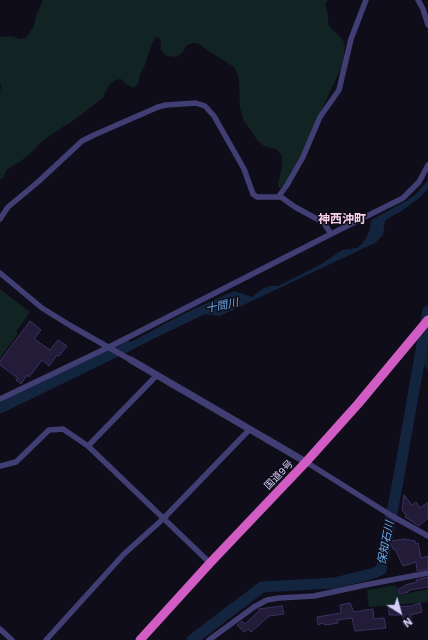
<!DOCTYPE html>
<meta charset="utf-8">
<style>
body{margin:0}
#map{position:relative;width:428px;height:640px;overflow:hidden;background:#100d1a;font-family:"Work Sans",sans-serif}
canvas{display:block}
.north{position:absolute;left:380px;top:592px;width:40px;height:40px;-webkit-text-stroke:3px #100d1a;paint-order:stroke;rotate:143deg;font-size:11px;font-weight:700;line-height:16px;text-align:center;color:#d3cdf9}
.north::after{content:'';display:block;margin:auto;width:14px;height:18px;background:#d3cdf9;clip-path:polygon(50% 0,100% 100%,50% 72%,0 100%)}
</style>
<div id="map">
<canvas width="428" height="640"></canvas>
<div class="north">N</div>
</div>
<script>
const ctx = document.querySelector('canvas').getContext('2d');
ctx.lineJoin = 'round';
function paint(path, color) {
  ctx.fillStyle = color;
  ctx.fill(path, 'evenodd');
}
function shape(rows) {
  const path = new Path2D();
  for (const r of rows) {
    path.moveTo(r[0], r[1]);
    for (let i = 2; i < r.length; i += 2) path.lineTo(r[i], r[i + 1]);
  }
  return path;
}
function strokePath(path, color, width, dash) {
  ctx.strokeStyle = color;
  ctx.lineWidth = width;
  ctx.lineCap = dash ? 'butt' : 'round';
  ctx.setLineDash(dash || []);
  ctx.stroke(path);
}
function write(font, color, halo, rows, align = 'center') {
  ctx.font = font + ' "Work Sans","Noto Sans JP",sans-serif';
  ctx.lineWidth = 3;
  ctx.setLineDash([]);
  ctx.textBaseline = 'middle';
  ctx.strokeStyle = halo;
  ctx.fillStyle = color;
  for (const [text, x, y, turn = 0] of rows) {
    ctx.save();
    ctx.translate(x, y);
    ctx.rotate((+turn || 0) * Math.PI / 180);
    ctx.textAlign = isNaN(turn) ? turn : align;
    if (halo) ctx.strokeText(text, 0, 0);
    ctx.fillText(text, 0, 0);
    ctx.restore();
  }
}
paint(shape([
 [43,0,328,0,325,5,328,14,328,22,330,27,343,40,345,47,342,66,316,122,301,158,283,188,279,187,278,184,282,166,282,156,276,149,264,146,258,141,244,121,240,108,239,78,234,67,204,48,199,44,193,43,187,45,181,54,176,57,167,56,161,50,161,42,159,38,156,37,151,46,145,65,140,74,138,84,134,88,127,85,121,79,115,80,109,85,103,98,74,120,43,140,32,152,21,161,6,170,4,177,0,180,0,94,1,86,0,83,0,37,12,36,20,39,26,38,34,26,36,16],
 [0,289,30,312,16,332,18,334,0,358],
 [428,330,428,371,424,365,422,371,420,367,425,334],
 [396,585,398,595,428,589,428,602,369,607,367,590]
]), '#112323');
paint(shape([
 [428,180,428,189,419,198,400,212,390,217,385,221,383,235,375,243,220,316,205,314,151,340,124,354,116,350,185,313,234,291,252,297,264,288,270,286,278,286,294,278,323,263,342,250,357,248,362,244,366,238,370,229,371,221,373,219,408,200,416,194]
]), '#13243e');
strokePath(shape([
 [0,408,127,346],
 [192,640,262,587,334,583,371,574,381,570,398,481,428,311]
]), '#13243e', 11);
const building = shape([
 [30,321,41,330,34,339,50,350,58,340,67,346,59,356,57,355,49,366,42,360,29,377,27,375,21,384,16,380,18,378,0,365,0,361,30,321],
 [404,495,412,505,416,502,420,508,428,502,428,518,419,526,405,517,406,515,402,510,404,495],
 [404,539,415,541,416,544,418,543,421,558,428,556,428,569,417,571,416,562,403,566,395,549,393,549,390,541,404,539],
 [428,577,428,587,409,590,408,592,399,594,398,589,405,586,405,585,417,582,416,580,428,577],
 [350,603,354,612,373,609,374,619,384,618,386,628,355,631,352,618,337,620,338,623,325,625,322,623,318,625,317,617,341,613,340,605,350,603],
 [420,603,422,612,410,615,413,625,404,626,403,615,389,615,389,607,411,606,420,603],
 [282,606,284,614,269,616,251,632,248,629,244,632,237,625,242,621,245,624,259,611,259,609,282,606]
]);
paint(building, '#221c39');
strokePath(building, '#3b3162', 1);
strokePath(shape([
 [418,0,423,9,428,25],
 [279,196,287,185,303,157,320,117,339,90,351,39,366,0],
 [0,219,8,207,38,182,82,141,94,135,158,107,166,105,196,103,205,106,214,116,244,169,253,194,257,197,281,197,295,207,319,220,324,223,331,234,403,198,419,182,428,165],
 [0,273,42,308,71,326,131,360],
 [0,399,109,347,331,234],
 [88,446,157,375],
 [306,462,392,516,428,536],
 [0,466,16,462,49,430,63,429,88,446,210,563],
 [0,629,12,640],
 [46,640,124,554,163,519,250,429],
 [209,640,254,607,267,600,279,598,314,596,365,585,428,573]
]), '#413e74', 5.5);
strokePath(shape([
 [131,360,306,462]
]), '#413e74', 7);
strokePath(shape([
 [140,640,210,563,306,462,358,404,428,320]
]), '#d15cc3', 9);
write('10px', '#d3cdf9', '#100d1a', [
 ["国道9号",279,475,-46]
]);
write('italic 11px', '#68adec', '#100d1a', [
 ["十間川",222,306,-12],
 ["保知石川",386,543,-79]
]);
write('bold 12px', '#f9cfe9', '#100d1a', [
 ["神西沖町",342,219]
]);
</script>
